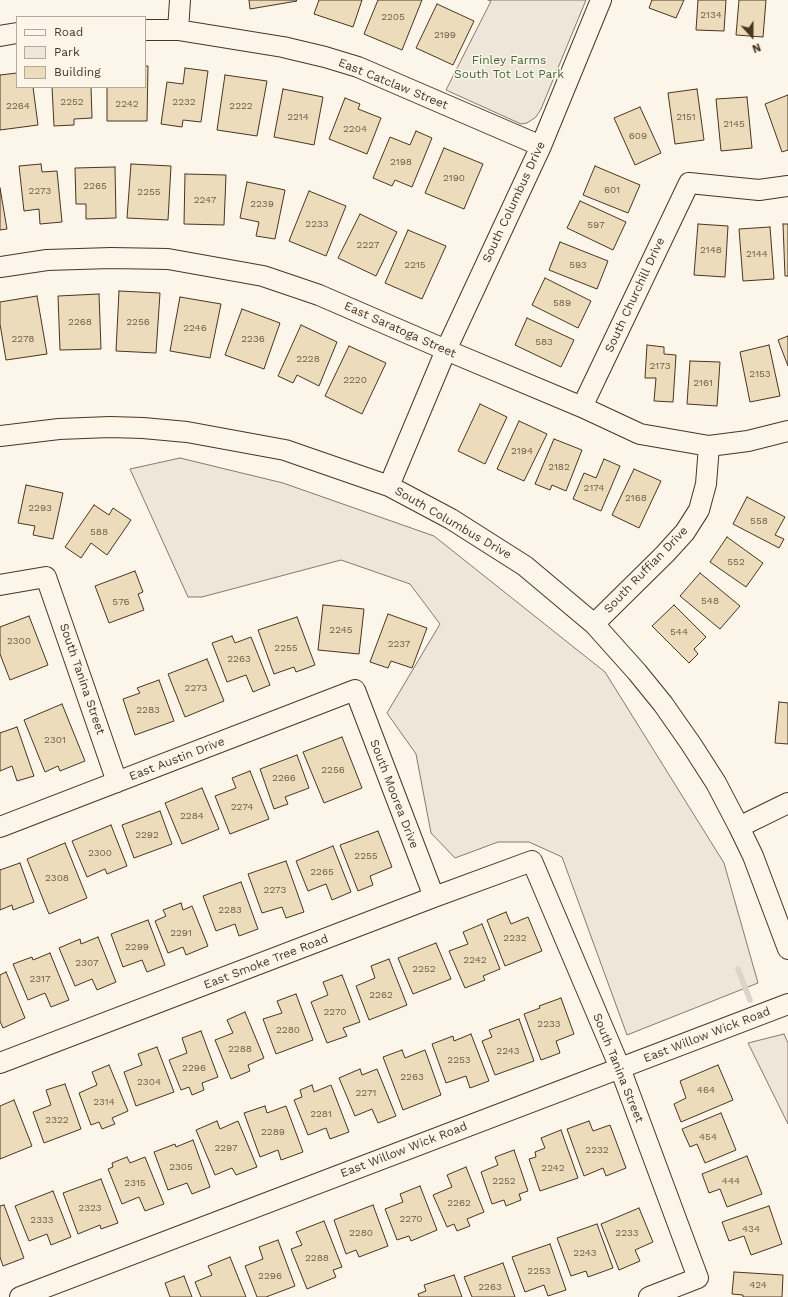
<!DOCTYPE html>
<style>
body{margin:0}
#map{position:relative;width:788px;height:1297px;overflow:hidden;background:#fbf6e9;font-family:"Work Sans",sans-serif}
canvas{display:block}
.legend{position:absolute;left:16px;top:16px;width:130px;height:72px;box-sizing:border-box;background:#fbf6e9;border:1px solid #b4a999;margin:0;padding:5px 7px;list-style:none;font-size:12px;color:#4a3520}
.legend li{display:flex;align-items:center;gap:8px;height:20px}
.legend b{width:20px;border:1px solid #b4a999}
.north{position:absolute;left:732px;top:16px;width:40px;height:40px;-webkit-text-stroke:3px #fbf6e9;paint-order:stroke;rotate:159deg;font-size:11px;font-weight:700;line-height:16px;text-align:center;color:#4a3520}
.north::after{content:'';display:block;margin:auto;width:14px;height:18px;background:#4a3520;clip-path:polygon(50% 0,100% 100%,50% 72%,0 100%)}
</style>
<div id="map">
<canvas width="788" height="1297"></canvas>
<ul class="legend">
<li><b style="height:5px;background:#fbf6e9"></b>Road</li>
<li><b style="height:11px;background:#ede6d9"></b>Park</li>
<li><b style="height:11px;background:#ecdcbc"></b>Building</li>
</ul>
<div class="north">N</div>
</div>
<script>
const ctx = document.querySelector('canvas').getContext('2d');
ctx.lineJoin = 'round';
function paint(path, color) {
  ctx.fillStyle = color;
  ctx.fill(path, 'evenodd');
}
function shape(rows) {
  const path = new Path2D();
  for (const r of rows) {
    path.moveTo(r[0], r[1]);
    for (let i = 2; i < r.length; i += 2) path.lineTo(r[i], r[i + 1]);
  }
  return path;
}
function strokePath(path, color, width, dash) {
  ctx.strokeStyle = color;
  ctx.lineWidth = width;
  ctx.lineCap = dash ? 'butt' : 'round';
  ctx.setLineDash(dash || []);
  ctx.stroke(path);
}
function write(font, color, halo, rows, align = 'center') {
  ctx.font = font + ' "Work Sans",sans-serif';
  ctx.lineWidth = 3;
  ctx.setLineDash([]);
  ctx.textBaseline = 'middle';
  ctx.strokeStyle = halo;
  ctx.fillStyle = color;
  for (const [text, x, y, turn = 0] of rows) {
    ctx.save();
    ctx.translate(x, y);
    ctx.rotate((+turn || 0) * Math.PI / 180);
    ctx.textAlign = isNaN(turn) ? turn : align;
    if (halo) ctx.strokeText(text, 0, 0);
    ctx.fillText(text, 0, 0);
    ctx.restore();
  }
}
const green = shape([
 [488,0,586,0,541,109,536,117,527,123,521,124,446,90,491,1,488,0],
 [180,458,283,483,434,536,605,672,724,863,758,983,627,1035,562,857,529,842,498,842,455,858,431,833,416,754,387,713,440,624,410,584,341,560,202,597,188,597,130,469,180,458],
 [784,1034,788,1043,788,1124,748,1043,784,1034]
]);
paint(green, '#ede6d9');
strokePath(green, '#887966', 1);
strokePath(shape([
 [738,969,750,1000]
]), '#dcd4c6', 5.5);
const building = shape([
 [249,0,296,0,297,1,250,9,249,0],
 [319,0,362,0,353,27,314,14,319,0],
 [378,0,422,0,402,50,364,34,378,0],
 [652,0,684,0,676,18,649,8,652,0],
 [698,0,726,0,724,31,696,30,698,0],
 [739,0,766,0,763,37,736,35,739,0],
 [437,4,474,21,453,65,416,48,437,4],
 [145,66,148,66,147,121,107,121,107,87,145,87,145,66],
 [185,68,208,71,201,122,183,120,182,127,161,124,167,82,183,84,185,68],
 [17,73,17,87,33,87,38,125,0,130,0,75,17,73],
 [225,75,267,81,257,136,217,130,225,75],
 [52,87,91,87,92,118,74,119,74,125,54,126,52,87],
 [283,89,323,97,314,145,274,137,283,89],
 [697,89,704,140,675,144,668,93,697,89],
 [788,95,788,150,782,152,765,104,788,95],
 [747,97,752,148,721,151,716,99,747,97],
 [345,98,360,104,358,109,381,118,367,154,329,139,345,98],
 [640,107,661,153,635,165,614,118,640,107],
 [416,131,432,138,412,187,395,180,392,186,373,178,390,137,410,145,416,131],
 [444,148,483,164,464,209,425,193,444,148],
 [41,164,42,172,57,171,62,222,40,224,39,209,24,211,19,166,41,164],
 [131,164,171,166,168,220,127,218,131,164],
 [595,166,640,185,628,213,583,195,595,166],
 [115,167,116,218,86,219,86,204,76,204,75,168,115,167],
 [185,174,226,175,224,225,184,224,185,174],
 [247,182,285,190,275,239,256,236,259,222,240,218,247,182],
 [0,188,7,229,0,230,0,188],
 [309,191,346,206,326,256,289,241,309,191],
 [580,201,626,222,613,250,567,228,580,201],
 [360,214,397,232,376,276,338,258,360,214],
 [698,224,728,226,725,277,694,275,698,224],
 [783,224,788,224,788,276,785,276,783,224],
 [770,227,774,279,743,281,739,229,770,227],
 [408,230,446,246,422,299,385,283,408,230],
 [560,242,608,261,597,289,549,270,560,242],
 [545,278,591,301,578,328,532,305,545,278],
 [119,291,160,293,156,353,116,351,119,291],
 [99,294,101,349,60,350,58,296,99,294],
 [37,296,47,354,6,360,0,324,0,302,37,296],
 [180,297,221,304,210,358,170,351,180,297],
 [242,309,280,323,264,369,225,355,242,309],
 [527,318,574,340,561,367,515,345,527,318],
 [301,325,337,342,319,386,297,375,293,383,278,376,301,325],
 [788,336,788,366,778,340,788,336],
 [647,345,664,347,664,354,676,355,673,402,654,401,656,378,645,378,647,345],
 [769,345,780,396,750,402,740,352,769,345],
 [349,346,386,363,362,414,325,396,349,346],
 [690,361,720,362,717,406,687,404,690,361],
 [480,404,507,417,485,464,458,451,480,404],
 [519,421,547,434,524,481,497,469,519,421],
 [554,439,582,450,566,491,552,485,550,490,535,484,554,439],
 [604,459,620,466,601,511,573,499,584,473,596,478,604,459],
 [634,469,661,481,639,528,612,515,634,469],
 [26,485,63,493,53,539,33,535,35,526,18,523,26,485],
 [747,497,785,517,775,535,784,539,779,548,733,524,747,497],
 [94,505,109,515,113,508,131,520,107,555,91,543,81,558,65,547,94,505],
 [727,537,763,563,746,587,710,562,727,537],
 [135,571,143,592,138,594,144,610,109,623,95,586,135,571],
 [700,573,740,606,720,629,680,596,700,573],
 [323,605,364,609,359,654,318,650,323,605],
 [674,605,706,637,694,649,698,654,689,663,652,626,674,605],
 [388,614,427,628,412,668,391,661,388,668,370,662,388,614],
 [29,616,48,665,10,680,0,654,0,627,29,616],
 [297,617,315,665,296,672,294,667,274,674,258,630,297,617],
 [232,636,235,643,251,637,270,685,253,692,246,675,227,682,212,643,232,636],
 [207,659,224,701,185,717,168,674,207,659],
 [159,680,174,721,135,735,123,699,140,693,137,688,159,680],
 [779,702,788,703,788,744,775,743,779,702],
 [62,704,85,761,60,771,58,766,45,772,24,720,62,704],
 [17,727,34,776,17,781,12,766,0,771,0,733,17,727],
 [342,737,362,788,324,803,303,752,342,737],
 [297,755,309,788,285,797,288,804,274,809,260,769,297,755],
 [250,771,269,819,230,834,215,796,236,788,232,778,250,771],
 [202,788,219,829,182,844,165,803,202,788],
 [160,811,172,844,134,858,122,825,160,811],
 [111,825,127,866,107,874,105,869,87,877,72,841,111,825],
 [378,831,392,867,370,876,373,885,358,891,340,845,378,831],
 [65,843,87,898,49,914,27,859,65,843],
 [333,846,351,892,332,900,326,884,308,891,296,861,333,846],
 [286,861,304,912,286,918,282,907,262,913,248,874,286,861],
 [20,863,34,902,13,910,12,905,0,910,0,870,20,863],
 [241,882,258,929,239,936,235,924,216,931,203,896,241,882],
 [181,903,183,910,192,906,208,946,186,955,183,947,168,953,155,921,166,916,163,910,181,903],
 [506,912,511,924,528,917,542,951,505,966,487,920,506,912],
 [148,920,165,965,147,972,142,960,123,967,111,934,148,920],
 [482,924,500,969,483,976,485,980,465,988,449,951,468,944,463,932,482,924],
 [98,937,116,982,97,990,92,979,75,986,59,948,80,939,81,944,98,937],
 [436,943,451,979,413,994,398,958,436,943],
 [50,953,69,1000,51,1007,45,993,28,1000,13,964,32,957,33,960,50,953],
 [389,959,407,1005,369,1020,356,986,375,978,371,966,389,959],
 [6,972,25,1018,3,1028,0,1021,0,975,6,972],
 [342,975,360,1022,343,1028,347,1036,327,1043,311,1002,328,995,323,982,342,975],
 [296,994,313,1040,276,1054,263,1019,282,1013,277,1001,296,994],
 [561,998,574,1034,556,1041,560,1053,541,1060,524,1014,540,1008,539,1006,561,998],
 [245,1012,264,1058,248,1065,250,1071,231,1079,215,1040,233,1033,227,1020,245,1012],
 [519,1019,534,1061,495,1075,482,1041,492,1037,489,1030,519,1019],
 [201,1031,218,1077,202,1083,204,1090,192,1095,189,1087,181,1090,169,1060,187,1053,182,1038,201,1031],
 [471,1034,489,1081,470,1088,466,1076,446,1083,432,1044,453,1036,454,1041,471,1034],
 [157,1047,174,1092,136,1106,124,1072,142,1065,138,1054,157,1047],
 [402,1050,405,1058,425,1050,441,1095,403,1110,383,1057,402,1050],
 [109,1065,128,1111,112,1118,115,1124,102,1129,99,1122,91,1125,79,1093,97,1085,92,1072,109,1065],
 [718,1065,733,1100,681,1122,674,1104,686,1098,680,1081,718,1065],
 [360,1069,362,1075,377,1069,396,1116,378,1123,372,1109,355,1116,339,1078,360,1069],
 [65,1084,81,1129,44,1143,33,1112,51,1105,46,1090,65,1084],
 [312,1085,314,1092,331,1085,349,1132,330,1139,326,1128,308,1135,294,1100,302,1097,300,1090,312,1085],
 [14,1100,32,1146,0,1159,0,1106,14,1100],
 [265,1106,267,1113,286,1106,303,1152,281,1160,278,1150,260,1157,244,1113,265,1106],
 [721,1113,736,1150,705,1163,697,1144,690,1147,682,1129,721,1113],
 [217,1121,220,1129,238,1121,257,1167,236,1175,232,1168,215,1175,196,1130,217,1121],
 [589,1121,593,1131,610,1125,626,1168,606,1176,603,1168,584,1176,567,1129,589,1121],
 [561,1130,578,1178,540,1191,529,1159,536,1157,535,1152,545,1148,541,1138,561,1130],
 [193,1140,210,1187,192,1194,187,1183,168,1190,154,1152,175,1144,176,1147,193,1140],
 [514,1150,528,1191,519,1194,521,1200,506,1206,504,1200,492,1204,481,1172,498,1165,495,1157,514,1150],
 [747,1156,762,1194,727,1207,720,1189,709,1193,702,1174,747,1156],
 [127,1157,130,1163,145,1157,164,1204,145,1211,139,1197,122,1204,108,1169,113,1167,112,1163,127,1157],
 [466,1167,484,1212,467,1219,470,1226,457,1231,454,1224,447,1227,433,1195,452,1187,447,1175,466,1167],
 [101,1179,118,1223,101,1229,100,1225,78,1234,63,1193,101,1179],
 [420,1186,437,1230,411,1241,409,1236,397,1240,385,1209,403,1202,400,1194,420,1186],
 [53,1191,71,1237,51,1245,47,1234,29,1241,15,1206,53,1191],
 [4,1205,24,1258,3,1266,0,1257,0,1206,4,1205],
 [373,1205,388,1246,359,1257,356,1250,346,1254,334,1220,373,1205],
 [769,1206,782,1244,751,1255,744,1236,729,1241,722,1222,769,1206],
 [639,1208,653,1242,635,1250,640,1261,619,1270,601,1224,639,1208],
 [324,1221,342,1267,333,1270,336,1277,307,1289,291,1249,302,1245,296,1232,324,1221],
 [597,1224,613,1268,588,1277,586,1271,571,1276,557,1238,597,1224],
 [278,1240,295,1286,266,1297,257,1297,245,1266,263,1259,259,1247,278,1240],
 [550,1244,566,1290,548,1296,544,1285,525,1292,512,1257,550,1244],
 [230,1257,246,1297,201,1297,195,1282,212,1275,208,1266,230,1257],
 [503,1263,515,1297,472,1297,464,1277,503,1263],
 [734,1272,783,1275,782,1297,743,1297,743,1295,732,1294,734,1272],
 [454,1275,462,1297,419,1297,418,1294,426,1291,424,1285,454,1275],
 [184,1276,192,1297,170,1297,165,1283,184,1276]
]);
paint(building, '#ecdcbc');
strokePath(building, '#4a3520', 1);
const minor = shape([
 [145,30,178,30,283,47,325,57,358,67,541,146],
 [178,30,180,0],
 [0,36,17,33],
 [0,267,47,260,111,258,168,259,263,276,319,295,446,350,582,407,640,434,709,446,748,441,788,431],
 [582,407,689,183,759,190,788,186],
 [0,436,59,429,110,427,143,428,187,432,285,450,389,486,451,519,525,566,594,624,637,672,663,704,691,744,716,783,739,827,753,856,788,949],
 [389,486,446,350,541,146,601,0],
 [0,585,46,577,117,782],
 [594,624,665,554,685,532,699,510,706,484,709,446],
 [0,827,355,690,434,897],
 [739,827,788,803],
 [0,1063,434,897,532,861,620,1068,698,1278,649,1297],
 [20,1297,788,1004]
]);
strokePath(minor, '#4a3520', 22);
strokePath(minor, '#fbf6e9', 20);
write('10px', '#725f47', null, [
 ["2134",711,15],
 ["2205",393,17],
 ["2199",445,35],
 ["2252",72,102],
 ["2232",184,102],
 ["2242",127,104],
 ["2264",18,106],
 ["2222",241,106],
 ["2214",298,117],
 ["2151",686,117],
 ["2145",734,124],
 ["2204",355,129],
 ["609",638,136],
 ["2198",401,162],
 ["2190",454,178],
 ["2265",95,186],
 ["601",612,190],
 ["2273",40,191],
 ["2255",149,192],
 ["2247",205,200],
 ["2239",262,204],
 ["2233",317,224],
 ["597",596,225],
 ["2227",368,245],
 ["2148",711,250],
 ["2144",757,254],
 ["2215",415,265],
 ["593",578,265],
 ["589",562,303],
 ["2268",80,322],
 ["2256",138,322],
 ["2246",195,328],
 ["2278",23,339],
 ["2236",253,339],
 ["583",544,342],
 ["2228",308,359],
 ["2173",660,366],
 ["2153",760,374],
 ["2220",355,380],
 ["2161",703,383],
 ["2194",522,451],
 ["2182",559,467],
 ["2174",594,488],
 ["2168",636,498],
 ["2293",40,508],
 ["558",759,521],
 ["588",99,532],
 ["552",736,562],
 ["548",710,601],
 ["576",121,602],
 ["2245",341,630],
 ["544",679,632],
 ["2300",19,641],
 ["2237",399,644],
 ["2255",286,648],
 ["2263",239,659],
 ["2273",196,688],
 ["2283",148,710],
 ["2301",55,740],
 ["2256",333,770],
 ["2266",284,778],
 ["2274",242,807],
 ["2284",192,816],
 ["2292",147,835],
 ["2300",100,853],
 ["2255",366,856],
 ["2265",322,872],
 ["2308",57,878],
 ["2273",275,890],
 ["2283",230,910],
 ["2291",181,933],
 ["2232",515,938],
 ["2299",137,947],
 ["2242",475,960],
 ["2307",87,963],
 ["2252",424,969],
 ["2317",40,979],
 ["2262",381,995],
 ["2270",335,1012],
 ["2233",549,1024],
 ["2280",288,1030],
 ["2288",240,1049],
 ["2243",508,1051],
 ["2253",459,1060],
 ["2296",194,1068],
 ["2263",412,1077],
 ["2304",149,1082],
 ["464",706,1090],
 ["2271",366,1093],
 ["2314",104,1102],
 ["2281",321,1114],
 ["2322",57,1120],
 ["2289",273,1132],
 ["454",708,1137],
 ["2297",226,1148],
 ["2232",597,1150],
 ["2305",181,1167],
 ["2242",553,1168],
 ["2252",504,1181],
 ["444",731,1181],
 ["2315",135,1183],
 ["2262",459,1203],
 ["2323",90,1208],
 ["2270",411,1219],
 ["2333",42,1220],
 ["434",751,1229],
 ["2280",361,1233],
 ["2233",627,1233],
 ["2243",585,1253],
 ["2288",317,1258],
 ["2253",539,1271],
 ["2296",270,1276],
 ["424",758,1285],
 ["2263",490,1287]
]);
write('12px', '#436837', '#fbf6e9', [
 ["Finley Farms",509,60],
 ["South Tot Lot Park",509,74]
]);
write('12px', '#4a3520', '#fbf6e9', [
 ["East Catclaw Street",393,84,22],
 ["South Columbus Drive",514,202,-65],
 ["South Churchill Drive",635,295,-65],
 ["East Saratoga Street",400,330,24],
 ["South Columbus Drive",453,523,30],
 ["South Ruffian Drive",646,570,-46],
 ["South Tanina Street",82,679,71],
 ["East Austin Drive",177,759,-21],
 ["South Moorea Drive",394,794,69],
 ["East Smoke Tree Road",266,962,-21],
 ["East Willow Wick Road",707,1035,-21],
 ["South Tanina Street",618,1068,68],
 ["East Willow Wick Road",404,1150,-21]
]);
</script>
